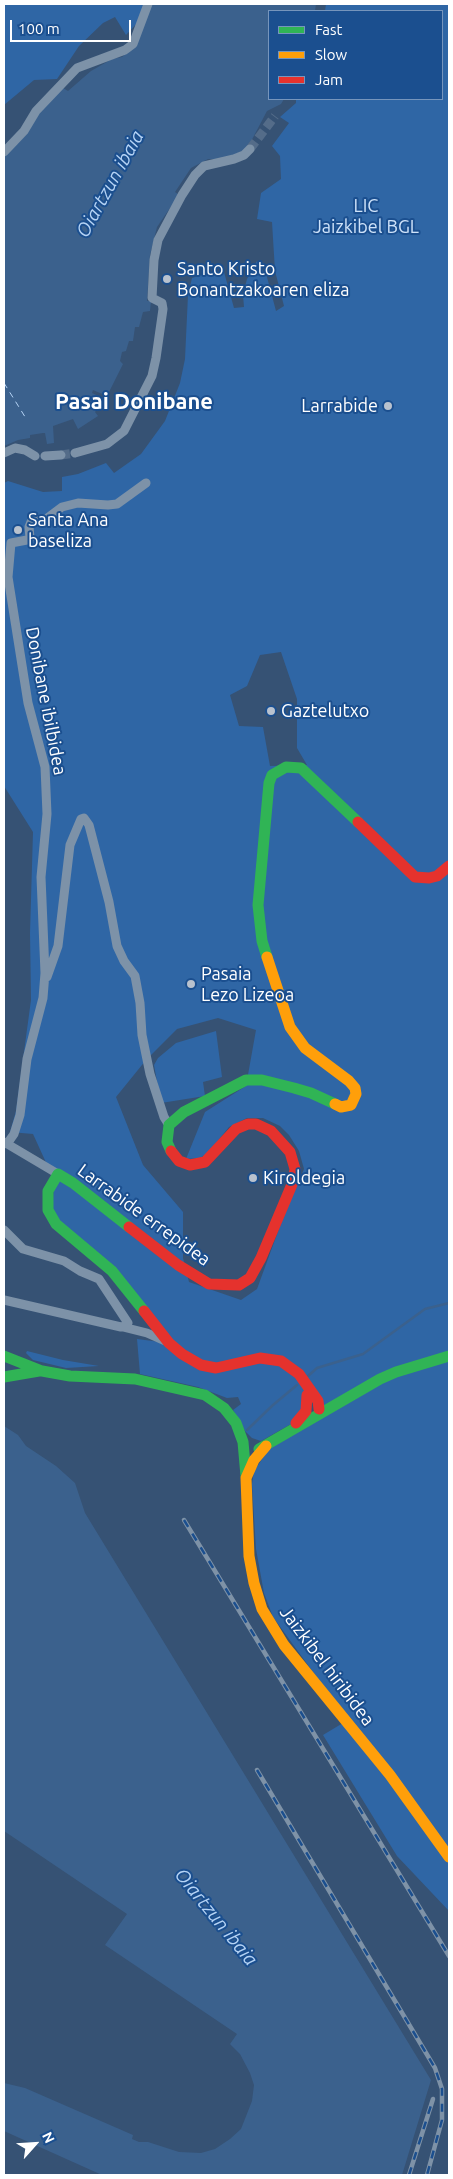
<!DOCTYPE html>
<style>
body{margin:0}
#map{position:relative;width:453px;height:2179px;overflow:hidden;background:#365274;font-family:Ubuntu,sans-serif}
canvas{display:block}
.frame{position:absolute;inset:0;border:5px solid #fff;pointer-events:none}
.legend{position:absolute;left:268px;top:10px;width:175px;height:90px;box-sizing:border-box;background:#1b4f8f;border:1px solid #7695bc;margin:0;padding:6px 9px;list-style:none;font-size:15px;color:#fff}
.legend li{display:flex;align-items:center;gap:10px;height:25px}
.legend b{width:25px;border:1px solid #7695bc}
.north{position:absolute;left:10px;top:2119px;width:50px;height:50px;-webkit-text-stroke:4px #1b4f8f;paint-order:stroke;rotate:64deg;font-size:14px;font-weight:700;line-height:20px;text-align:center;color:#fff}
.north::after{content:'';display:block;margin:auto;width:18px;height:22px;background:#fff;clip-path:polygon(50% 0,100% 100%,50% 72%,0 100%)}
.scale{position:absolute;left:10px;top:20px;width:121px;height:22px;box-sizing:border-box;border:2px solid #fff;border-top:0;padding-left:6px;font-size:15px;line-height:18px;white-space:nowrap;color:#fff;-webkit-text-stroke:4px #1b4f8f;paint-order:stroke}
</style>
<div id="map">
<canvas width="453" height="2179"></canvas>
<div class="frame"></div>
<ul class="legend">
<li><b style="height:6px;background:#30b455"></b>Fast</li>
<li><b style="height:6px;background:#ff9f0a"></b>Slow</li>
<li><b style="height:6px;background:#e5322d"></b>Jam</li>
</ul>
<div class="north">N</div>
<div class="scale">100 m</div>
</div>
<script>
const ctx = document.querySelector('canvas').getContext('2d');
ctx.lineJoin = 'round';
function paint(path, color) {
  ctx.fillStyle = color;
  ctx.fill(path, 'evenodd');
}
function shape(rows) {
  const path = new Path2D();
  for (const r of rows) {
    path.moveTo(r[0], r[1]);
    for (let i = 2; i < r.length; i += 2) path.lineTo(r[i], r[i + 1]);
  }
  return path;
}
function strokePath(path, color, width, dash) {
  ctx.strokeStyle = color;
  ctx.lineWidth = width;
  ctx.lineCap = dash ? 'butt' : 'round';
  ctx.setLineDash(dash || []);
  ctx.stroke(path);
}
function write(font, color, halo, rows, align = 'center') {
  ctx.font = font + ' Ubuntu,sans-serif';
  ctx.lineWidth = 4;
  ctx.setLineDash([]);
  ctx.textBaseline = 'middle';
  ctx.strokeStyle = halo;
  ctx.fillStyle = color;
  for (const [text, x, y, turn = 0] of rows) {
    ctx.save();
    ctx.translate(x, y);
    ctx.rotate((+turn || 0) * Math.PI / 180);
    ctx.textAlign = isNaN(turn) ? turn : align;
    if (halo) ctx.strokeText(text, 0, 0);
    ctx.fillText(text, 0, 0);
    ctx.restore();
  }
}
paint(shape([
 [4,4,145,4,139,21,126,35,115,17,103,23,79,46,57,79,34,80,4,105],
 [326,4,449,4,449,1911,397,1856,323,1735,348,1720,273,1617,264,1593,256,1549,252,1484,254,1471,269,1449,327,1411,314,1395,300,1419,261,1441,252,1438,245,1431,233,1410,241,1404,238,1397,227,1398,198,1387,140,1374,137,1339,168,1343,116,1275,52,1220,54,1180,33,1134,10,1132,16,1111,31,1000,30,933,33,832,4,786,4,483,8,481,43,492,62,491,62,477,78,474,106,463,114,473,141,454,165,421,180,383,185,359,188,295,192,278,211,272,224,272,234,308,244,307,243,295,247,279,257,261,267,277,276,311,284,306,275,271,272,222,257,219,261,193,281,179,280,156,272,146,289,123,280,117,296,103,296,99,442,99,442,11,325,11],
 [281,652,297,699,297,748,307,765,270,766,263,727,239,726,230,695,247,686,260,655],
 [218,1018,256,1030,246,1086,205,1112,186,1159,200,1158,208,1153,229,1127,247,1118,263,1118,280,1126,289,1135,299,1151,304,1169,284,1215,257,1289,241,1300,189,1282,183,1258,183,1212,143,1165,116,1097,146,1060,177,1029],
 [216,1031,222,1077,203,1082,205,1096,161,1103,154,1065,158,1058,176,1043],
 [27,1351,63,1360,99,1366,66,1368,33,1360,26,1353]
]), '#2f66a5');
paint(shape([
 [151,4,316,4,315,11,269,11,269,99,284,99,281,104,267,111,247,149,225,159,208,159,191,168,175,192,179,195,157,227,150,255,147,301,151,301,150,311,143,312,139,327,135,327,133,341,129,341,126,351,122,352,120,361,123,364,107,396,93,390,92,393,105,399,95,412,98,416,78,429,73,419,53,426,54,443,47,444,45,433,43,433,30,435,30,438,18,440,4,446,4,157,26,135,39,112,63,88,68,91,91,71,112,59,122,57,137,44],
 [4,1426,18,1435,26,1446,56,1466,75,1483,85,1513,431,2080,402,2175,102,2175,4,2131,4,2083,25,2088,133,2135,132,2139,139,2142,148,2142,179,2152,201,2153,215,2149,230,2139,241,2129,252,2101,254,2085,250,2073,240,2054,230,2044,237,2034,105,1945,127,1914,4,1831]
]), '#3b618d');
strokePath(shape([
 [308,1376,317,1368,363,1354,425,1309,449,1303],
 [247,1430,273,1405,297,1385]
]), '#3b618d', 2.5);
strokePath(shape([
 [4,383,27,420]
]), '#b5d3f5', 1, [6, 5]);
strokePath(shape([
 [250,149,275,116],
 [61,455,75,453]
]), '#546c89', 9, [9, 4.5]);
strokePath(shape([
 [4,152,24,131,36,111,77,68,125,50,133,44,148,4],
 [4,453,15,448,25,450,35,456],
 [75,453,107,444,124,431,152,376,156,358,163,309,162,303,152,298,154,260,158,240,182,195,195,175,204,166,234,159,244,155,250,149],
 [45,456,61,455],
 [47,977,58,946,70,845,81,819,84,818,89,825,109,902,117,946,124,961,135,976,140,1003,142,1035,150,1074,164,1117,169,1125],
 [4,1142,58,1174],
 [7,1144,14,1134,20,1115,27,1059,43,998,45,973,41,877,47,814,45,767,28,703,8,577,11,543,27,540,30,538,29,527,31,522,46,519,62,507,78,503,108,505,117,504,146,483],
 [4,1230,23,1249,64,1261,80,1271,99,1279,128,1323,126,1326,121,1327,4,1300],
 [123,1327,147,1333,165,1341]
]), '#7d92a8', 9);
strokePath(shape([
 [267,957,262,941,258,905,269,783,272,775,286,767,301,768,358,822],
 [171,1151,167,1142,169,1125,184,1112,246,1080,262,1080,294,1088,311,1093,335,1104],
 [129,1227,73,1183,58,1174,48,1191,48,1210,56,1224,112,1271,144,1311],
 [4,1356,42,1371,70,1376,135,1379,205,1395,224,1408,236,1423,243,1442,246,1476],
 [4,1377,39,1371],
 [259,1449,380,1379,396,1372,449,1356]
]), '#30b455', 11);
strokePath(shape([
 [267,957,290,1027,305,1048,349,1081,355,1088,356,1094,351,1105,341,1107,335,1104],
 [266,1446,254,1460,246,1478,249,1556,254,1583,262,1609,284,1645,390,1775,449,1857]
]), '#ff9f0a', 11);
strokePath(shape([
 [358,822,415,877,429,878,437,876,449,866],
 [129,1227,178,1265,209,1284,239,1285,250,1278,261,1258,293,1182,295,1169,290,1152,271,1131,256,1124,248,1124,236,1129,205,1162,190,1165,179,1161,171,1151],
 [144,1311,169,1343,182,1354,201,1365,216,1368,260,1358,281,1361,299,1374,318,1401,319,1409],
 [296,1423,306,1411,307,1395]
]), '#e5322d', 11);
const rail = shape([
 [184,1520,449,1956],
 [257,1770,435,2068,442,2089,442,2120,427,2175],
 [409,2175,433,2099]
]);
strokePath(rail, '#7e92a7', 4.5);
strokePath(rail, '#1b4f8f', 2.5, [8]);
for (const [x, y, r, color] of [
 [167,279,5,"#b9c2ce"],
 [388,406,5,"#b9c2ce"],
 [18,530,5,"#b9c2ce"],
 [271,711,5,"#b9c2ce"],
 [191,984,5,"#b9c2ce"],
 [253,1178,5,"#b9c2ce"]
]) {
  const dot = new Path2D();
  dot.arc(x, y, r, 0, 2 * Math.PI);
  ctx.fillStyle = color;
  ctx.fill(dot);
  strokePath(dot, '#1b4f8f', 2);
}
write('18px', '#cfe3fa', '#1b4f8f', [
 ["LIC",366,206],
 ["Jaizkibel BGL",366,227]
]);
write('18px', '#fff', '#1b4f8f', [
 ["Santo Kristo",177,269],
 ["Bonantzakoaren eliza",177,290],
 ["Larrabide",378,406,"right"],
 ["Santa Ana",28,520],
 ["baseliza",28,541],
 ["Gaztelutxo",281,711],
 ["Pasaia",201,974],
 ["Lezo Lizeoa",201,995],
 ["Kiroldegia",263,1178]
], 'left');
write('18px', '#fff', '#1b4f8f', [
 ["Donibane ibilbidea",46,701,79],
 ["Larrabide errepidea",144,1215,36],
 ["Jaizkibel hiribidea",327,1666,53]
]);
write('italic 19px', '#b5d3f5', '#1b4f8f', [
 ["Oiartzun ibaia",110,184,-61],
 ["Oiartzun ibaia",216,1917,51]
]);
write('bold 22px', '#fff', '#1b4f8f', [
 ["Pasai Donibane",134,402]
]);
</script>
